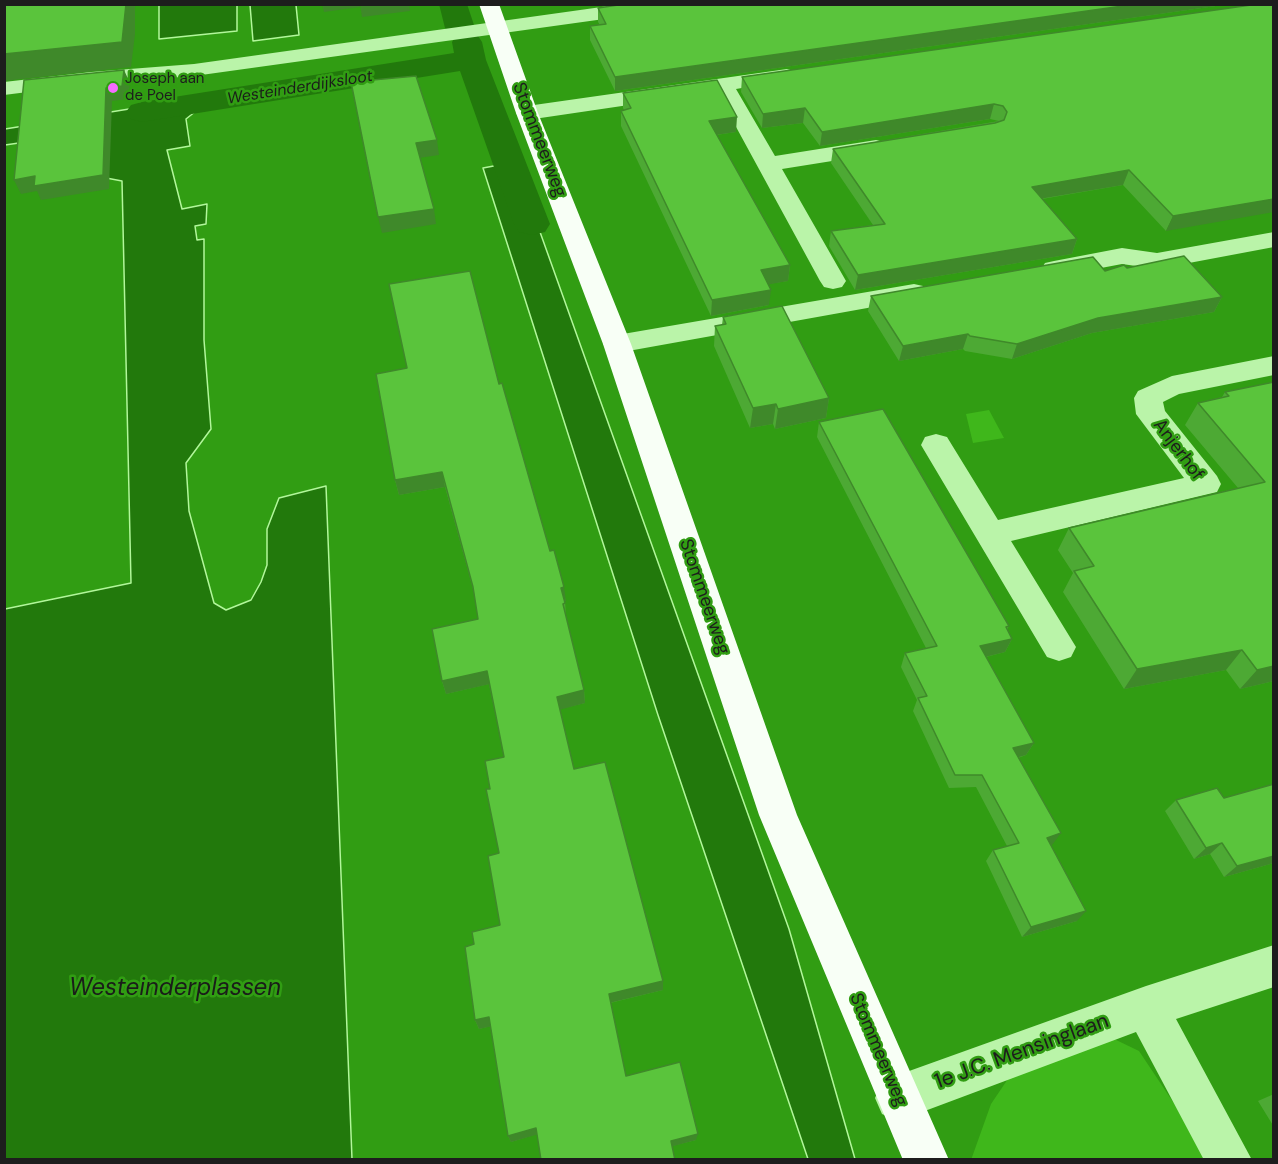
<!DOCTYPE html>
<style>
body{margin:0}
#map{position:relative;width:1278px;height:1164px;overflow:hidden;background:#319d13;font-family:"DM Sans",sans-serif}
canvas{display:block}
.frame{position:absolute;inset:0;border:6px solid #1d1d1d;pointer-events:none}
</style>
<div id="map">
<canvas width="1278" height="1164"></canvas>
<div class="frame"></div>
</div>
<script>
const ctx = document.querySelector('canvas').getContext('2d');
ctx.lineJoin = 'round';
function paint(path, color) {
  ctx.fillStyle = color;
  ctx.fill(path, 'evenodd');
}
function shape(rows) {
  const path = new Path2D();
  for (const r of rows) {
    path.moveTo(r[0], r[1]);
    for (let i = 2; i < r.length; i += 2) path.lineTo(r[i], r[i + 1]);
  }
  return path;
}
function strokePath(path, color, width, dash) {
  ctx.strokeStyle = color;
  ctx.lineWidth = width;
  ctx.lineCap = dash ? 'butt' : 'round';
  ctx.setLineDash(dash || []);
  ctx.stroke(path);
}
function write(font, color, halo, rows, align = 'center') {
  ctx.font = font + ' "DM Sans",sans-serif';
  ctx.lineWidth = 5;
  ctx.setLineDash([]);
  ctx.textBaseline = 'middle';
  ctx.strokeStyle = halo;
  ctx.fillStyle = color;
  for (const [text, x, y, turn = 0] of rows) {
    ctx.save();
    ctx.translate(x, y);
    ctx.rotate((+turn || 0) * Math.PI / 180);
    ctx.textAlign = isNaN(turn) ? turn : align;
    if (halo) ctx.strokeText(text, 0, 0);
    ctx.fillText(text, 0, 0);
    ctx.restore();
  }
}
paint(shape([
 [989,410,1004,438,973,443,966,414],
 [1112,1038,1139,1051,1211,1159,971,1160,991,1104,1018,1064]
]), '#3fb71b');
const water = shape([
 [159,5,237,5,237,31,159,39,159,5],
 [250,5,296,5,299,35,253,41,250,5],
 [216,95,186,119,190,146,167,150,182,209,207,204,206,224,195,226,197,240,204,239,204,340,211,429,186,463,189,511,214,603,226,610,251,600,261,582,267,565,267,529,279,498,326,486,352,1159,5,1159,4,606,5,609,131,583,122,181,101,177,95,132,5,145,5,129,216,95],
 [515,162,789,929,855,1159,808,1159,658,715,483,168,515,162]
]);
paint(water, '#22790c');
strokePath(water, '#b2f79b', 1.5);
paint(shape([
 [439,4,467,4,475,28,471,34,478,36,482,42,486,60,550,224,545,232,532,235,519,232,514,224,460,71,142,122,131,119,126,112,131,105,142,102,454,53,452,42,456,36,450,34,445,28,439,4]
]), '#22790c');
paint(shape([
 [623,4,678,4,669,10,194,76,91,84,4,95,4,82,91,72,194,64,623,4],
 [787,69,794,71,798,75,794,79,736,89,775,156,876,140,884,142,887,147,884,152,876,154,782,169,846,281,842,287,833,289,824,287,820,281,717,92,527,120,519,118,516,113,519,108,527,106,787,69],
 [1274,232,1274,247,1157,269,1122,264,1054,277,1045,275,1041,269,1045,263,1054,261,1122,248,1157,253,1274,232],
 [914,284,923,286,927,292,923,298,617,353,607,350,603,344,607,338,617,335,914,284],
 [1274,356,1274,375,1179,394,1163,402,1165,411,1217,476,1221,484,1217,492,1011,541,1076,647,1071,657,1059,661,1047,657,921,445,925,437,936,434,947,437,998,520,1184,478,1136,414,1134,398,1138,391,1172,376,1274,356],
 [1274,945,1274,987,1176,1019,1252,1160,1204,1160,1136,1032,898,1121,882,1114,875,1098,882,1082,898,1075,1146,986,1274,945]
]), '#baf4a9');
paint(shape([
 [479,4,499,4,538,113,631,344,797,815,949,1160,903,1160,759,815,603,344,516,113,479,4]
]), '#f8fff6');
paint(shape([
 [625,4,1230,4,615,91,590,40,590,26,600,25,598,22,598,8],
 [1274,4,1166,231,1123,185,1042,199,1077,239,1072,254,855,290,829,246,831,231,873,225,831,163,833,149,999,121,990,119,820,146,803,123,762,128,741,92,742,77],
 [623,93,736,132,716,135,790,265,788,281,768,284,769,305,711,316,621,126,621,111,624,110,623,108],
 [1127,268,1222,297,1214,312,1092,333,1012,359,965,351,963,349,899,361,868,311,871,296,1105,271],
 [723,317,829,398,826,418,775,429,773,424,750,428,714,346,715,326,722,325],
 [1274,382,1274,681,1240,689,1226,670,1124,689,1063,592,1073,573,1058,550,1069,528,1238,488,1185,425,1198,403,1222,397,1225,392],
 [499,384,566,601,565,601,566,617,584,690,585,703,560,709,574,769,663,981,663,990,610,1003,626,1076,696,1140,672,1146,537,1134,511,1142,508,1136,491,1026,479,1029,475,1020,474,944,500,925,499,853,490,789,504,757,489,684,446,694,442,681,478,619,475,596,445,487,399,495,395,480],
 [819,422,1009,626,1007,630,1012,639,1005,652,986,657,1034,743,1026,755,1018,758,1052,845,1051,845,1077,921,1022,937,986,861,993,850,1007,846,976,787,949,788,913,711,917,700,901,667,905,653,926,648,817,437],
 [1274,784,1274,863,1224,877,1210,854,1194,859,1165,811,1176,800,1224,798],
 [1274,1094,1274,1127,1258,1101]
]), '#4da934');
paint(shape([
 [126,4,135,4,135,34,131,67,4,81,4,54],
 [322,4,359,4,360,7,324,12],
 [360,4,409,4,410,11,362,17],
 [1137,4,1230,4,615,91,615,77],
 [124,70,130,83,128,99,112,101,109,189,41,200,37,191,21,194,14,180],
 [994,104,990,119,820,146,822,132],
 [805,108,803,123,762,128,763,114],
 [737,117,736,132,708,136,709,121],
 [437,140,439,155,419,158,416,143],
 [1129,170,1123,185,1027,201,1032,187],
 [1274,199,1274,212,1166,231,1173,216],
 [434,209,436,224,382,233,378,217],
 [1077,239,1072,254,855,290,858,275],
 [790,265,788,281,760,286,761,270],
 [771,290,769,305,711,316,712,300],
 [1222,297,1214,312,1092,333,1012,359,1017,344,1098,318],
 [968,334,963,349,899,361,903,346],
 [829,398,826,418,775,429,778,409],
 [776,404,773,424,750,428,753,408],
 [442,472,445,487,399,495,395,480],
 [564,587,566,601,562,602,561,588],
 [1012,639,1005,652,973,660,980,646],
 [1242,650,1226,670,1124,689,1137,669],
 [1274,666,1274,681,1240,689,1257,670],
 [487,671,490,684,446,694,442,681],
 [584,690,585,703,559,710,557,697],
 [1034,743,1026,755,1005,761,1013,748],
 [1061,833,1052,845,1039,849,1047,838],
 [1222,843,1210,854,1194,859,1206,848],
 [1274,856,1274,863,1224,877,1237,866],
 [1086,911,1077,921,1022,937,1031,927],
 [663,981,663,990,609,1003,609,994],
 [489,1017,493,1026,479,1029,475,1020],
 [536,1128,539,1134,511,1142,508,1136],
 [698,1134,696,1140,670,1147,671,1141]
]), '#3f892a');
const building = shape([
 [4,4,126,4,122,42,4,54,4,4],
 [625,4,1137,4,615,77,590,26,606,24,598,8,625,4],
 [1258,4,1274,4,1274,199,1173,216,1129,170,1032,187,1077,239,858,275,831,231,885,224,833,149,995,123,1004,120,1007,112,1003,106,994,104,822,132,805,108,763,114,742,77,1258,4],
 [124,70,122,86,106,88,103,175,34,186,35,176,14,180,24,80,124,70],
 [416,76,437,140,416,143,434,209,378,217,351,82,416,76],
 [717,80,737,117,709,121,790,265,761,270,771,290,712,300,621,111,631,108,623,93,717,80],
 [1184,256,1222,297,1098,318,1017,344,970,336,968,334,903,346,871,296,1093,257,1105,271,1124,265,1127,268,1184,256],
 [470,271,499,384,502,383,550,551,554,550,564,587,561,588,565,603,563,604,584,690,557,697,574,769,605,762,663,981,609,994,626,1076,680,1062,698,1134,671,1141,675,1160,541,1160,536,1128,508,1136,489,1017,475,1020,465,947,474,944,472,932,500,925,488,856,499,853,486,789,490,789,485,761,504,757,487,671,442,681,432,629,478,619,473,587,442,472,395,480,376,374,407,368,389,284,470,271],
 [782,306,829,398,778,409,776,404,753,408,715,326,726,324,723,317,782,306],
 [1274,382,1274,666,1257,670,1242,650,1137,669,1074,571,1094,566,1069,528,1265,482,1198,403,1229,396,1225,392,1274,382],
 [883,409,1009,626,1006,627,1012,639,980,646,1034,743,1013,748,1061,833,1047,838,1086,911,1031,927,993,850,1019,843,982,775,955,775,918,698,927,696,905,653,937,646,819,422,883,409],
 [1274,784,1274,856,1237,866,1222,843,1206,848,1176,800,1217,788,1224,798,1274,784]
]);
paint(building, '#5ac43c');
strokePath(building, '#3f892a', 1.5);
for (const [x, y, r, color] of [
 [113,88,6,"#f56cff"]
]) {
  const dot = new Path2D();
  dot.arc(x, y, r, 0, 2 * Math.PI);
  ctx.fillStyle = color;
  ctx.fill(dot);
  strokePath(dot, '#319d13', 2);
}
write('15px', '#1d1d1d', '#319d13', [
 ["Joseph aan",125,79],
 ["de Poel",125,96]
], 'left');
write('italic 16px', '#1a1d19', '#319d13', [
 ["Westeinderdijksloot",300,88,-9]
]);
write('18px', '#1d1d1d', '#319d13', [
 ["Stommeerweg",539,140,69],
 ["Anjerhof",1178,450,53],
 ["Stommeerweg",704,597,71],
 ["Stommeerweg",878,1050,67]
]);
write('21px', '#1d1d1d', '#319d13', [
 ["1e J.C. Mensinglaan",1022,1052,-20]
]);
write('italic 24px', '#1a1d19', '#319d13', [
 ["Westeinderplassen",175,989]
]);
</script>
